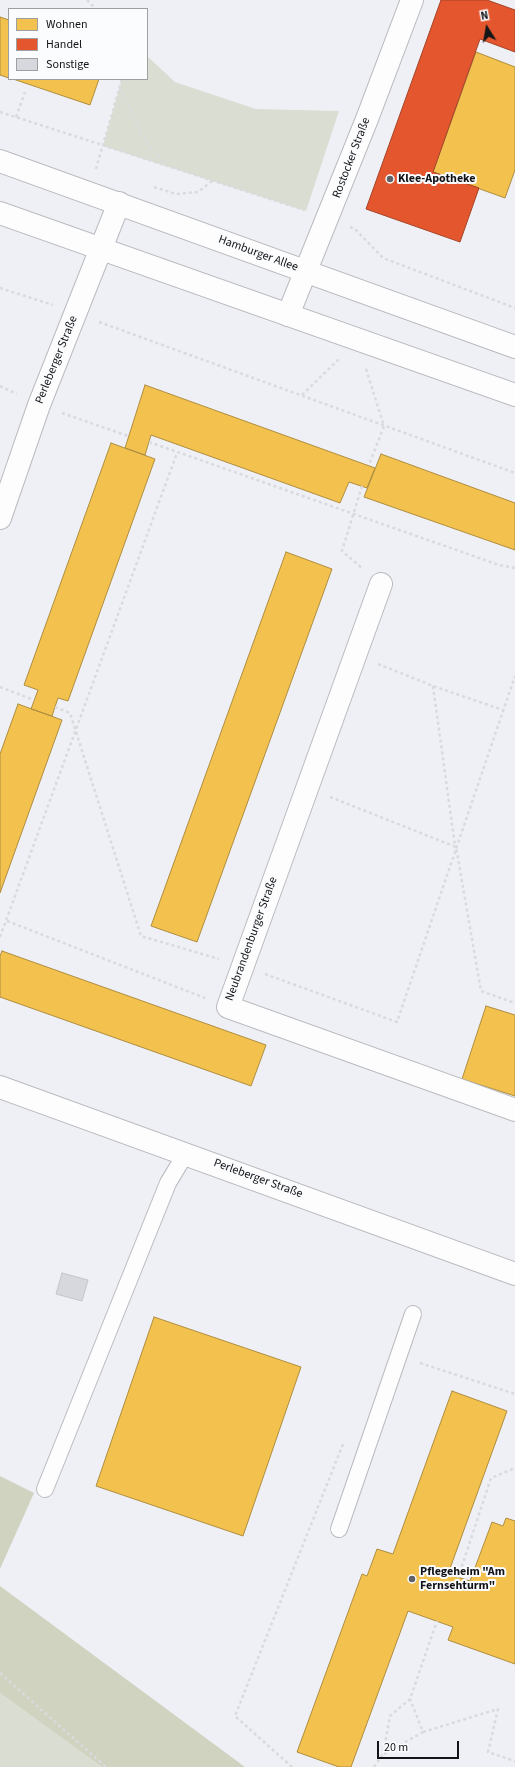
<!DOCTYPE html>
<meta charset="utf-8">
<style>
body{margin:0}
#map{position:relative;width:515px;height:1767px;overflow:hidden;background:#eff0f6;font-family:"Source Sans 3",sans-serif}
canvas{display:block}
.legend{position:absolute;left:8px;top:8px;width:140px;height:72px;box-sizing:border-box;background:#fbfcfe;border:1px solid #9e9fa2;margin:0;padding:5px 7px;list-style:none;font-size:12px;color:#131418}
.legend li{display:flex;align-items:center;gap:8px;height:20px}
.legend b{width:20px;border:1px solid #9e9fa2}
.north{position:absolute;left:467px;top:8px;width:40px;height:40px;-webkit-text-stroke:3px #fbfcfe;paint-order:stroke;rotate:349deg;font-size:11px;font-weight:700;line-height:16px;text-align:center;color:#131418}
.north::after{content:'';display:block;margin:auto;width:14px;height:18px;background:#131418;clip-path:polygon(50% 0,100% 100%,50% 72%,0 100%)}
.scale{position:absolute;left:377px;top:1741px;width:82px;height:18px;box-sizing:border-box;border:2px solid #131418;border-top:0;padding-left:5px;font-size:12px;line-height:14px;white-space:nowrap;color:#131418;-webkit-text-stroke:3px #fbfcfe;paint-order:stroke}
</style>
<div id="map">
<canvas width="515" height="1767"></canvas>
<ul class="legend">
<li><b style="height:11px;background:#f2c14e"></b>Wohnen</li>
<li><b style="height:11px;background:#e4572e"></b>Handel</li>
<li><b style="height:11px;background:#d7d8dd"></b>Sonstige</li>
</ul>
<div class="north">N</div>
<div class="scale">20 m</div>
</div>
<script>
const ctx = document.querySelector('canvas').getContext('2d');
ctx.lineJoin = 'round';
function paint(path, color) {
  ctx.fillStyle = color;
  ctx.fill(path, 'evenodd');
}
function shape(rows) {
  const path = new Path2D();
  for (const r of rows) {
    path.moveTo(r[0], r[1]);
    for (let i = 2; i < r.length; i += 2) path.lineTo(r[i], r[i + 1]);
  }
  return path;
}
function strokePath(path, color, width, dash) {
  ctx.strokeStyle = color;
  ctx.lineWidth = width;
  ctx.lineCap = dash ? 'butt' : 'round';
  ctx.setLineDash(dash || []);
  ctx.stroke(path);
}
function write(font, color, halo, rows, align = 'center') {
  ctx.font = font + ' "Source Sans 3",sans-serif';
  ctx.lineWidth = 4;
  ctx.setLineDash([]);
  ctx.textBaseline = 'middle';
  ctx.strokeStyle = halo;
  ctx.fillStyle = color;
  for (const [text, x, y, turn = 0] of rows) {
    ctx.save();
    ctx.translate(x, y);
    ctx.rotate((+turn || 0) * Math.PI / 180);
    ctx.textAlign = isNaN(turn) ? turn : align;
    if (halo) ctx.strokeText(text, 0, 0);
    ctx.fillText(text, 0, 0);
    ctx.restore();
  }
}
paint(shape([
 [147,56,175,82,256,109,339,111,306,211,103,146,122,79,147,79],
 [0,1693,102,1767,0,1767]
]), '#daddd1');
paint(shape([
 [0,1476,34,1493,0,1569],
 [0,1586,245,1767,102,1767,0,1693]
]), '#cfd3c0');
const homes = shape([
 [0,17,9,20,9,78,0,75,0,17],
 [476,52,515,67,515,170,505,198,433,172,476,52],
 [13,79,99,79,90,105,13,79],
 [145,385,375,468,367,488,349,482,340,503,151,435,145,455,125,448,145,385],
 [111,443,155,459,68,701,58,698,52,716,31,709,38,690,24,685,111,443],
 [381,454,515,503,515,550,364,497,381,454],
 [286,552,332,569,197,942,151,926,286,552],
 [18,704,62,720,0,893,0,754,18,704],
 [2,951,266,1045,251,1086,0,997,0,956,2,951],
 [486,1006,515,1015,515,1096,462,1079,486,1006],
 [154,1317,301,1367,243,1536,96,1486,154,1317],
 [452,1391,507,1411,448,1574,470,1581,492,1522,503,1526,506,1518,515,1521,515,1664,448,1640,453,1627,408,1611,351,1767,339,1767,297,1752,362,1574,367,1576,377,1549,393,1554,452,1391]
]);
paint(homes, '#f2c14e');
strokePath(homes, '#af8d3e', 1);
const shops = shape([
 [441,0,487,0,515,10,515,52,480,39,433,172,479,188,460,242,366,209,441,0]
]);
paint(shops, '#e4572e');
strokePath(shops, '#a54327', 1);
const building = shape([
 [62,1273,88,1280,82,1301,56,1294,62,1273]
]);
paint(building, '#d7d8dd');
strokePath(building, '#c4c5c9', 1);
const service = shape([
 [45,1489,168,1183,186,1153],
 [339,1529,413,1314]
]);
const minor = shape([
 [288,315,367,119,412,0],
 [0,518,39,405,119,203],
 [381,584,228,1007,515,1110],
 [0,1087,515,1274]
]);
const tertiary = shape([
 [0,161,515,347],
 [0,213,515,395]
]);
strokePath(service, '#babbbf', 18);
strokePath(minor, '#babbbf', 24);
strokePath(tertiary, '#babbbf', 24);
strokePath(shape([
 [87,0,96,9],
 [120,88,140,132,153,150,168,166],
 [0,112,304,210],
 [16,117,25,92],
 [96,169,122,79],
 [154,187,176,194,198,192,212,181],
 [350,227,355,229,383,258,515,308],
 [0,288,53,305],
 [99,322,515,473],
 [366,369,384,426,369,465],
 [0,386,17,394],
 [302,395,339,359],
 [62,413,128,436],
 [149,442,499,565,515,568],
 [362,486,342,551,362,568],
 [378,664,433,686,503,710],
 [433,686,455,846],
 [0,687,34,700],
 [55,707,70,713,141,936,219,959],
 [330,797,456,847,481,991,515,1003],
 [7,921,205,998],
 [0,937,177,453],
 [265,974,397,1022,515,676],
 [420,1363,515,1394],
 [458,1578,491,1478,515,1468],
 [0,1673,106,1767],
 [423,1732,498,1709,488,1752,515,1761],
 [384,1754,423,1732,410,1699],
 [292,1767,235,1716,343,1444],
 [374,1767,383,1754,390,1716,410,1699,437,1621]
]), '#d9dadc', 2.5, [3, 3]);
strokePath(service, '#fdfdfe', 16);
strokePath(minor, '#fdfdfe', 22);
strokePath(tertiary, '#fdfdfe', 22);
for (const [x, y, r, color] of [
 [390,179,4,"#606166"],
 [412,1579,4,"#606166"]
]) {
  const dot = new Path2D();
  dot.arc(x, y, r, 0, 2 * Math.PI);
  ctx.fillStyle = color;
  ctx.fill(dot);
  strokePath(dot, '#fbfcfe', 1.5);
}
write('12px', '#131418', '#fbfcfe', [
 ["Rostocker Straße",352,158,-69],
 ["Hamburger Allee",258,254,20],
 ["Perleberger Straße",57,360,-68],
 ["Neubrandenburger Straße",252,939,-70],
 ["Perleberger Straße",258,1179,20]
]);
write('bold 12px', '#131418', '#fbfcfe', [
 ["Klee-Apotheke",398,179],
 ["Pflegeheim \"Am",420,1572],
 ["Fernsehturm\"",420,1586]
], 'left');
</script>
